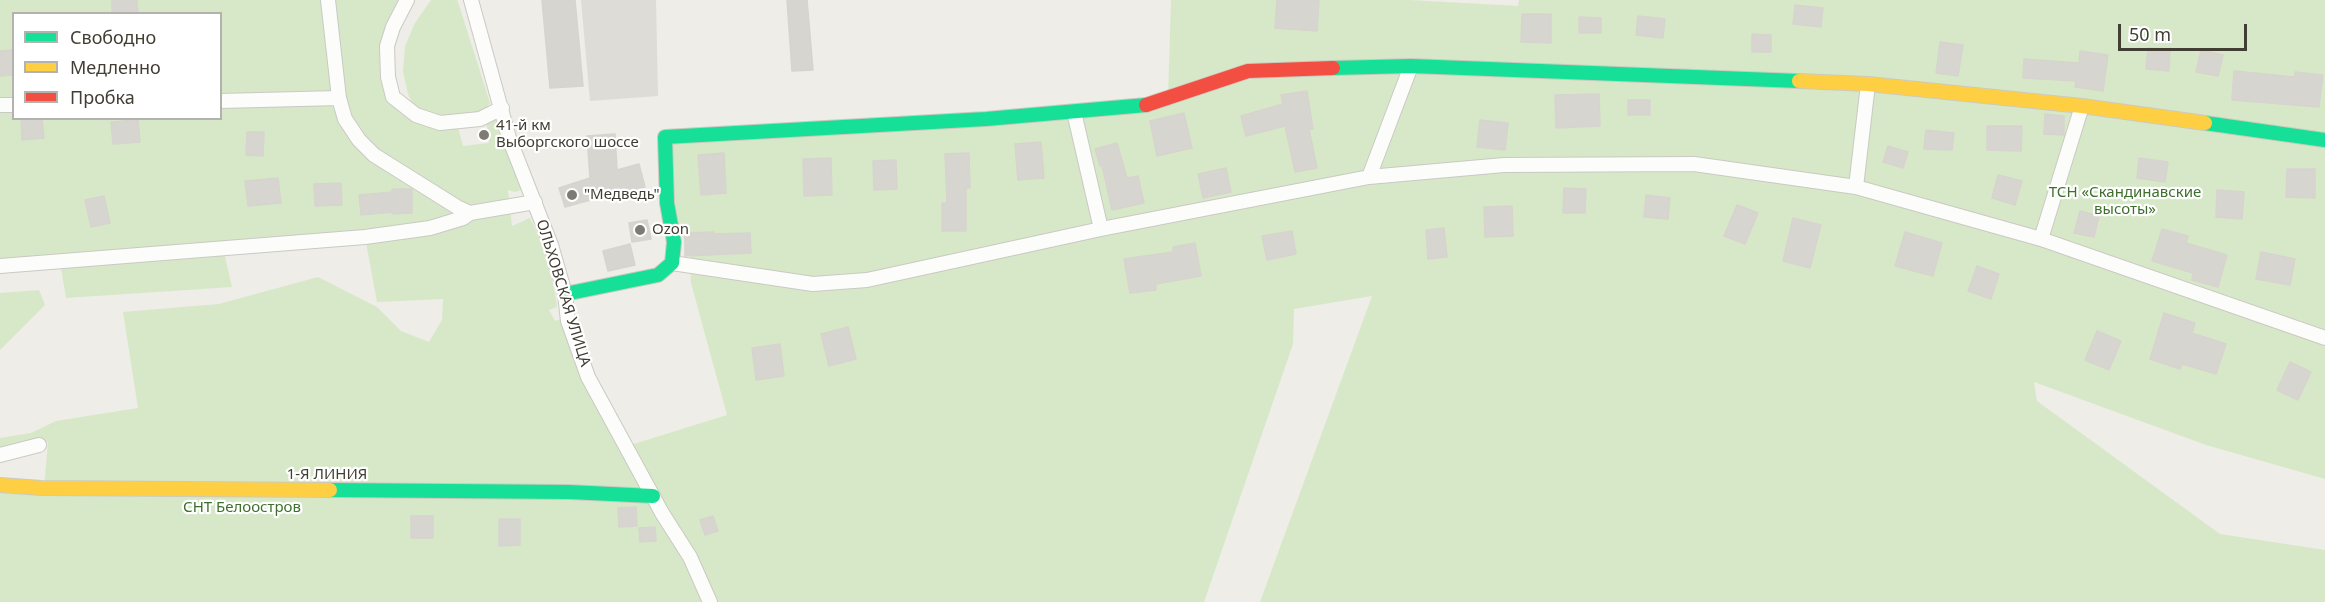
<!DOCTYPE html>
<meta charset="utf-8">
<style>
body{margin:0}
#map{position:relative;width:2325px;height:602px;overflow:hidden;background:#eeede7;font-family:"Noto Sans",sans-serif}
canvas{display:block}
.legend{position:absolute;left:12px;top:12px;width:210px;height:108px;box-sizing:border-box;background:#fff;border:2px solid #b3b2ae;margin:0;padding:8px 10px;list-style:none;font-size:18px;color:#423e34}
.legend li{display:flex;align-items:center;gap:12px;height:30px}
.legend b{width:30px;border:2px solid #b3b2ae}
.scale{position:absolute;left:2118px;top:24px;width:129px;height:27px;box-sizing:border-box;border:3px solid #423e34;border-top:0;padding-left:8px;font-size:18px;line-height:21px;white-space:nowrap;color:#423e34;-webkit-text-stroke:4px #fff;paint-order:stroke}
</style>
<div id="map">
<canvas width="2325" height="602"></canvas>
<ul class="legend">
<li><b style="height:8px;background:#16e098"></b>Свободно</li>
<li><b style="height:8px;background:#ffcf43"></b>Медленно</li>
<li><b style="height:8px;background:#f24e42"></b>Пробка</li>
</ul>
<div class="scale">50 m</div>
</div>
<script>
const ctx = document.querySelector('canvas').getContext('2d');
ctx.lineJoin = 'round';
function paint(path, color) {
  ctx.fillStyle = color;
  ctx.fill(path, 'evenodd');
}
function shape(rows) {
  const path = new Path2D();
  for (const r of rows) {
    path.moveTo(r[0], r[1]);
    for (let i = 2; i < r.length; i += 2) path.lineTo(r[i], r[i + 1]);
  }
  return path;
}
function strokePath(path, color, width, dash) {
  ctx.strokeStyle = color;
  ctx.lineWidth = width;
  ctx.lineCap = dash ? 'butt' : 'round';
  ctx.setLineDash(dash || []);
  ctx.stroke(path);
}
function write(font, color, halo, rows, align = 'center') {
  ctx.font = font + ' "Noto Sans",sans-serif';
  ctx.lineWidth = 4.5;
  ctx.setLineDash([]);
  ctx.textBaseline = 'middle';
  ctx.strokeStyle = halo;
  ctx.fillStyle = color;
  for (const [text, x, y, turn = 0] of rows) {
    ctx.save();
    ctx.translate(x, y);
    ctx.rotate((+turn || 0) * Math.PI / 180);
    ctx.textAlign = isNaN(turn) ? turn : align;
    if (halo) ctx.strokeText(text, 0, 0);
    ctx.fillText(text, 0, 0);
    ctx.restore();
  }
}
paint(shape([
 [0,0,398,0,385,26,381,46,389,98,457,124,463,146,489,143,486,119,495,118,521,190,515,192,508,190,512,226,530,218,533,224,547,256,555,293,557,307,549,310,555,321,563,318,624,447,727,415,691,283,690,253,667,203,665,137,1168,98,1171,0,1410,0,1518,6,1519,0,2325,0,2325,479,2206,445,2034,382,2037,401,2220,534,2325,550,2325,602,1260,602,1372,296,1294,309,1293,344,1204,602,0,602,0,485,44,488,48,442,0,455,0,438,31,433,56,421,138,408,123,312,219,304,318,277,377,307,401,331,429,342,442,320,443,299,377,302,365,237,223,248,232,287,66,298,60,262,0,267],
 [14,14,220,14,220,118,14,118],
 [431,0,457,0,458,2,490,103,481,114,442,120,416,110,408,94,403,71,405,46,415,23],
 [39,290,45,305,0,350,0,293]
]), '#d7e8c8');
paint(shape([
 [581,0,656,0,658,96,590,101]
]), '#dddcd7');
const building = shape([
 [112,0,137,0,138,14,112,14,112,0],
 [542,0,575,0,583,86,550,88,542,0],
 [787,0,807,0,813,70,792,71,787,0],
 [1277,0,1319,0,1317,31,1275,28,1277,0],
 [1795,5,1823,8,1821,27,1793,24,1795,5],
 [1522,14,1551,14,1551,43,1521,42,1522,14],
 [1638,16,1665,19,1663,38,1636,35,1638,16],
 [1579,17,1601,18,1601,33,1579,33,1579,17],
 [1752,34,1771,35,1771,52,1752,52,1752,34],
 [1940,42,1963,45,1958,76,1936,73,1940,42],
 [2148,48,2170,49,2169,71,2146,69,2148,48],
 [14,50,14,75,0,76,0,51,14,50],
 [2201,50,2223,55,2218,76,2196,72,2201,50],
 [2080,51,2108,55,2103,91,2075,87,2076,81,2023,78,2024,59,2079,63,2080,51],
 [2234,71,2295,77,2295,72,2323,75,2319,107,2232,100,2234,71],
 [1307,91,1313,129,1309,129,1317,168,1295,172,1285,126,1246,136,1241,116,1283,104,1281,95,1307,91],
 [1599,94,1600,126,1556,128,1555,95,1599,94],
 [1628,100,1650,100,1650,115,1628,115,1628,100],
 [1184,113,1192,148,1157,156,1150,121,1184,113],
 [2045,114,2064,116,2064,135,2044,134,2045,114],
 [21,118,42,118,44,138,22,140,21,118],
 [138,120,140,142,113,144,111,122,138,120],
 [1480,120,1508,123,1505,150,1477,147,1480,120],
 [1987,126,2022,126,2021,151,1987,150,1987,126],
 [1926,130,1954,133,1952,150,1924,149,1926,130],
 [247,132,264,132,263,156,246,155,247,132],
 [615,134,617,170,639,164,645,187,605,196,565,207,559,188,590,178,587,136,615,134],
 [1041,142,1044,178,1018,180,1015,144,1041,142],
 [1117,143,1127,178,1138,176,1144,203,1112,210,1102,165,1100,166,1095,149,1117,143],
 [1888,146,1908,152,1903,168,1883,162,1888,146],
 [724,153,726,193,701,195,698,155,724,153],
 [969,153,970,188,966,188,966,231,942,231,942,203,947,203,945,154,969,153],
 [831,158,832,195,804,196,803,159,831,158],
 [2139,158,2168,162,2165,182,2137,178,2139,158],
 [896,160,897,189,874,190,873,161,896,160],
 [1226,168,1231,192,1203,198,1198,174,1226,168],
 [2287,169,2315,169,2315,198,2286,197,2287,169],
 [1998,175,2022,181,2015,205,1992,198,1998,175],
 [278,178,281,203,248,206,245,181,278,178],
 [341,183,342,205,315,206,314,184,341,183],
 [1564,188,1586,189,1585,213,1563,213,1564,188],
 [392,189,412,189,412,213,393,214,393,212,361,215,359,195,392,192,392,189],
 [2217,190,2244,192,2242,219,2216,217,2217,190],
 [1646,195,1670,198,1668,219,1644,217,1646,195],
 [104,196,110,223,91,227,85,200,104,196],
 [1737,205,1758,213,1745,244,1724,236,1737,205],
 [1512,206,1513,236,1485,237,1484,207,1512,206],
 [2080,211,2099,216,2094,237,2074,233,2080,211],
 [1793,218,1821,225,1810,268,1783,261,1793,218],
 [647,220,651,239,632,242,629,223,647,220],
 [1444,228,1447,257,1428,259,1426,230,1444,228],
 [2162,229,2188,236,2186,243,2227,255,2218,287,2192,280,2193,273,2152,261,2162,229],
 [1292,231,1296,254,1267,260,1262,236,1292,231],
 [714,232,714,234,750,233,751,253,685,256,685,233,714,232],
 [1905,232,1942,243,1933,276,1895,266,1905,232],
 [1195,243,1201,276,1156,284,1156,290,1130,293,1124,259,1173,252,1173,247,1195,243],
 [630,244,635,265,608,271,603,251,630,244],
 [2261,252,2295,259,2290,285,2256,279,2261,252],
 [1977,266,1999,274,1991,299,1968,291,1977,266],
 [2164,313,2195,323,2192,333,2226,344,2216,374,2182,364,2180,369,2150,359,2164,313],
 [848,327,856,359,829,366,821,334,848,327],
 [2097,331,2121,341,2109,370,2085,360,2097,331],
 [780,344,784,376,756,380,752,348,780,344],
 [2290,362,2311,372,2298,400,2277,390,2290,362],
 [636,507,637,526,619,527,618,508,636,507],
 [411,516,433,516,433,538,411,538,411,516],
 [713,516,718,531,705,535,700,520,713,516],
 [499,519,520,519,520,545,499,546,499,519],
 [655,527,656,541,640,542,639,528,655,527]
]);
paint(building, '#d7d5cf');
strokePath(building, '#d6d4cd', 1.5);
const street = shape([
 [328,0,339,98,345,119,359,140,374,155,457,207,470,213],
 [407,0,393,27,387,46,388,77,393,97,416,115,440,123,480,119,502,108],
 [471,0,509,138,551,245,565,294,568,321,588,377,662,513,690,557,710,602],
 [220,101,339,98],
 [0,105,14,105],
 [1074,112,1101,229],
 [1369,177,1411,66],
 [1856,187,1868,84],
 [2041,239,2082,106],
 [672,263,813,284,867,280,1101,229,1369,177,1504,165,1694,164,1856,187,2041,239,2325,338],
 [0,266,365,237,430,228,463,218,470,213,535,202],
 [0,455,39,445]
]);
const fast = shape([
 [1333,68,1411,66,1799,81],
 [2205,123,2325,140],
 [565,294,658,275,672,263,674,242,667,203,665,137,986,119,1146,105],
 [330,490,569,492,653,496]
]);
const slow = shape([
 [1799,81,1868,84,2082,106,2205,123],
 [0,485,41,488,330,490]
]);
const jam = shape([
 [1146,105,1248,71,1333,68]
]);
strokePath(street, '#cac9c3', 16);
strokePath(fast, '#cccabe', 16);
strokePath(slow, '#cccabe', 16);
strokePath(jam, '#cccabe', 16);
strokePath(street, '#fcfcfb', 14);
strokePath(fast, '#16e098', 14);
strokePath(slow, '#ffcf43', 14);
strokePath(jam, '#f24e42', 14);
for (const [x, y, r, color] of [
 [484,135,6,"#7e7b73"],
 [572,195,6,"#7e7b73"],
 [640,230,6,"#7e7b73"]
]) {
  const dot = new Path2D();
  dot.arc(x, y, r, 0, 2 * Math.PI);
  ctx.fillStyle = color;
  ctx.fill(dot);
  strokePath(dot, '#fff', 2);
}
write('15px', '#423e34', '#fff', [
 ["41-й км",496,126],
 ["Выборгского шоссе",496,143],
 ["\"Медведь\"",584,195],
 ["Ozon",652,230]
], 'left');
write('15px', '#3e6f2c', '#fff', [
 ["ТСН «Скандинавские",2125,193],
 ["высоты»",2125,210],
 ["СНТ Белоостров",242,508]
]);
write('15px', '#423e34', '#fff', [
 ["ОЛЬХОВСКАЯ УЛИЦА",563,293,73],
 ["1-Я ЛИНИЯ",327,475]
]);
</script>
